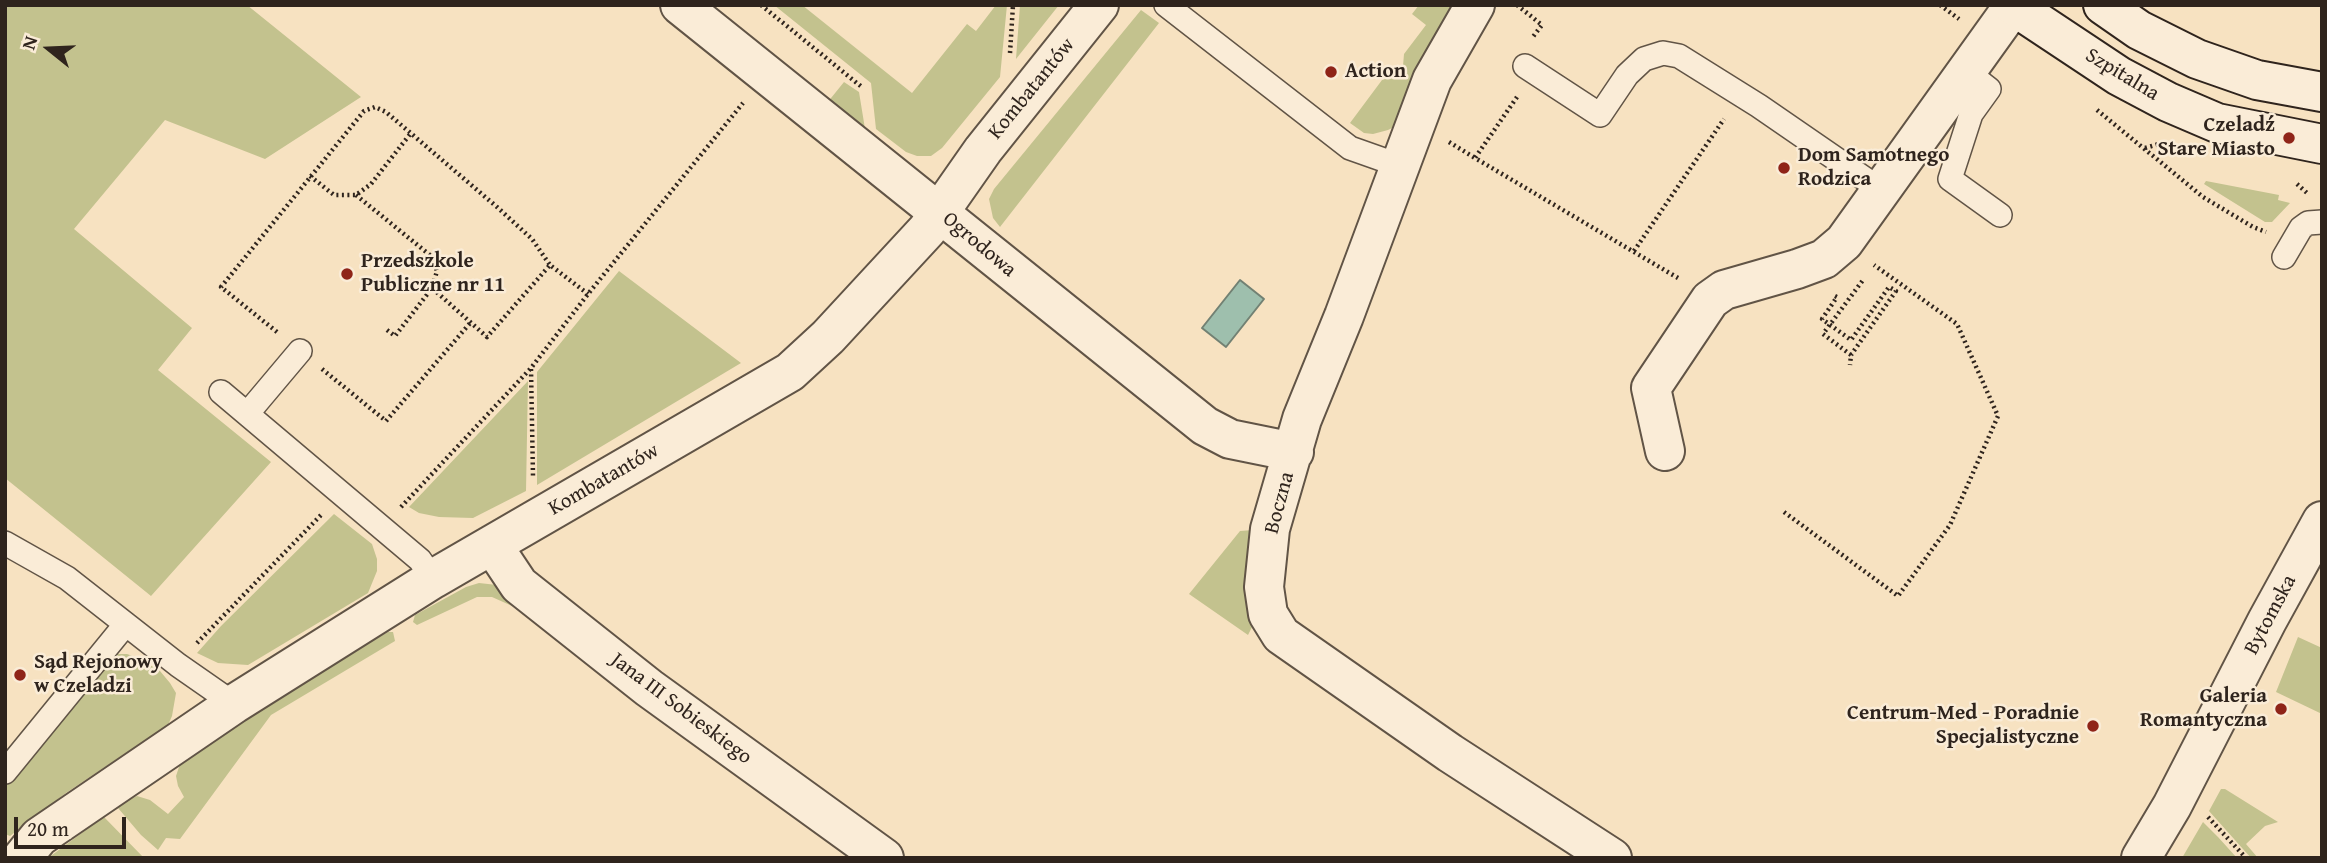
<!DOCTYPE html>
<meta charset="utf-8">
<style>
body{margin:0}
#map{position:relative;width:2327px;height:863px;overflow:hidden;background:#f7e2c1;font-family:"Gentium Book Plus",serif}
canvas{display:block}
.frame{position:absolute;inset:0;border:7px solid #2f241d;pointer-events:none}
.north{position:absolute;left:14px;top:14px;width:70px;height:70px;-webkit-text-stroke:5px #faecd7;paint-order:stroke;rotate:288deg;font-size:19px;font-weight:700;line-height:28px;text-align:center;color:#2f241d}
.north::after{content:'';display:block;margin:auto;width:24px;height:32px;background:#2f241d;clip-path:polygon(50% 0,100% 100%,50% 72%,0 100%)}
.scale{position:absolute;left:14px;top:817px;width:112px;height:32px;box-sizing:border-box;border:4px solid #2f241d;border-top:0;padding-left:9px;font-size:21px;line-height:24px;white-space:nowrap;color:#2f241d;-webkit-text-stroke:5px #faecd7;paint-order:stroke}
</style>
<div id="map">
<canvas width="2327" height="863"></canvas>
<div class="frame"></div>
<div class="north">N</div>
<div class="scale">20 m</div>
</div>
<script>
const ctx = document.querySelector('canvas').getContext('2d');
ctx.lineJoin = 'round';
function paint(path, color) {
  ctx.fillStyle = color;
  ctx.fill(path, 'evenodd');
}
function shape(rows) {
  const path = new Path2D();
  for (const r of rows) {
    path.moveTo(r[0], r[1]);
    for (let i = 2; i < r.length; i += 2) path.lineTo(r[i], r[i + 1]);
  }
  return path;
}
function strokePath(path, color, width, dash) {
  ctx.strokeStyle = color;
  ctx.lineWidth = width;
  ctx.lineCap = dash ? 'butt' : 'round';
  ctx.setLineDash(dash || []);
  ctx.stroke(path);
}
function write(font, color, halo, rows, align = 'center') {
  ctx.font = font + ' "Gentium Book Plus",serif';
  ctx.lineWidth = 5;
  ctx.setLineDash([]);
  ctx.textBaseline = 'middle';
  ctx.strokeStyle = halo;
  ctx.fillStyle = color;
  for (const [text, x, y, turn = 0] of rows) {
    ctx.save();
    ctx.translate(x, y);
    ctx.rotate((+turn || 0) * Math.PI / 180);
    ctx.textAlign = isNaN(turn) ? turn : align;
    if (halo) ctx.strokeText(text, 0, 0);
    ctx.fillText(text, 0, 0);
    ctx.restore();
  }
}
paint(shape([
 [5,5,247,5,361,97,265,159,165,120,74,229,192,328,158,370,271,462,151,596,5,478],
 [774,5,802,5,912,93,967,24,976,31,996,5,1007,5,1000,77,942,148,931,156,917,156,906,152,876,129,871,83],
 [1020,5,1059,5,1016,59],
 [1419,5,1452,5,1422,63,1398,125,1388,130,1373,134,1364,133,1350,123,1382,80,1395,76,1403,66,1404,54,1426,25,1412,14],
 [1141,10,1159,23,1000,227,993,218,989,199,994,189],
 [844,82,859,92,866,135,827,103],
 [2206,181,2279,195,2278,200,2290,203,2272,222,2265,222,2204,184],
 [619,271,741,363,537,485,537,372],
 [528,381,526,491,473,518,439,517,419,513,409,507],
 [334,514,372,544,377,559,377,571,368,593,248,665,218,663,197,653,221,626],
 [1253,530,1254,623,1248,635,1189,594,1240,531],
 [479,583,497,585,521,610,492,597,477,597,417,625,413,622,415,615,466,587],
 [388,632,393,632,395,641,271,715,180,839,166,838,158,850,141,835,118,808,124,802,137,796,150,800,168,814,184,797,178,786,176,776,181,761,270,698],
 [2298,637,2322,648,2322,714,2276,692],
 [117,654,127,654,138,658,160,671,170,683,176,693,172,716,168,725,66,793,10,836,5,834,5,786,109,658],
 [2221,789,2225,789,2278,822,2265,826,2246,844,2258,858,2251,858,2209,811],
 [104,817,144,858,48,858,87,829],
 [2203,822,2218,837,2237,858,2182,858]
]), '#c3c28e');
const water = shape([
 [1240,280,1264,299,1226,347,1202,328,1240,280]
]);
paint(water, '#9ebfad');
strokePath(water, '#728173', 2);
const lane = shape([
 [1166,5,1350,148,1401,166],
 [1525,66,1600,115,1627,75,1644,59,1663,53,1679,56,1759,106,1881,190],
 [1966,71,1989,89,1971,114,1950,179,2000,215],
 [2284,257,2301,228,2308,223,2322,222],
 [221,392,420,560,433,579],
 [247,414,300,351],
 [5,543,67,578,178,665,234,704],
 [5,772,125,625]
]);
const street = shape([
 [680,5,1205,426,1230,439,1294,452],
 [1475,5,1432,80,1344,316,1302,419,1270,529,1264,587,1268,614,1281,635,1450,753,1612,858],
 [1665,451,1651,388,1710,300,1724,290,1797,269,1824,259,1844,242,2014,5],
 [493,546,519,585,649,688,884,858],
 [22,858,39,837,234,704,433,579,790,372,828,337,927,230,983,150,1099,5],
 [2141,858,2172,806,2267,621,2322,521]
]);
const secondary = shape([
 [2012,5,2119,76,2168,102,2217,123,2322,144],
 [2103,5,2139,30,2197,59,2257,80,2322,92]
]);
strokePath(lane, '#615446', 26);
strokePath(street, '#615446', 42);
strokePath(secondary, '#2f241d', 42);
strokePath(shape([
 [761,5,863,88],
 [1517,5,1542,25,1532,38],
 [1940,5,1959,19],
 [1010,53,1013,5],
 [1517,97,1475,158,1678,278],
 [2097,110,2203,197,2253,227,2266,232],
 [1449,142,1475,158],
 [2145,148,2159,144,2173,149],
 [310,176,334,195,356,195,371,184,411,133],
 [2297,184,2307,193],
 [356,195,431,256,437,271,432,288],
 [1634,251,1724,119],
 [1835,296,1837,297,1822,319,1851,340,1889,287,1896,291,1851,355,1850,365],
 [387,330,395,336,432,288,487,337,550,265,588,294],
 [277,332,221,287,364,111,375,107,386,112,497,207,532,239,550,265],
 [1851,355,1823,334,1863,280],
 [322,369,386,421,471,322],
 [531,369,533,476],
 [401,507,531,368,588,294,743,103],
 [1784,512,1898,596,1950,525,1998,416,1957,324,1874,265],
 [197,643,322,514],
 [2208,817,2246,858]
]), '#2f241d', 4.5, [2, 3.5]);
strokePath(lane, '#faecd7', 23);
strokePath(street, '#faecd7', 38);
strokePath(secondary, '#faecd7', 38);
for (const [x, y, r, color] of [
 [1331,72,7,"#8f2418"],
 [2289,138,7,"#8f2418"],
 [1784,168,7,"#8f2418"],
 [347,274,7,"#8f2418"],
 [20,675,7,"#8f2418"],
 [2281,709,7,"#8f2418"],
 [2093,726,7,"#8f2418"]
]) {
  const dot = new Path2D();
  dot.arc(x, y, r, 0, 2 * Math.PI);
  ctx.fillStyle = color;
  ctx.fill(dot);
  strokePath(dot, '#faecd7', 2.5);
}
write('bold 21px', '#2f241d', '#faecd7', [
 ["Action",1345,72],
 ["Czeladź",2275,126,"right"],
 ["Stare Miasto",2275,150,"right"],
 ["Dom Samotnego",1798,156],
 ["Rodzica",1798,180],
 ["Przedszkole",361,262],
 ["Publiczne nr 11",361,286],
 ["Sąd Rejonowy",34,663],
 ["w Czeladzi",34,687],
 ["Galeria",2267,697,"right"],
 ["Romantyczna",2267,721,"right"],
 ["Centrum-Med - Poradnie",2079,714,"right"],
 ["Specjalistyczne",2079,738,"right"]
], 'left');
write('21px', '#2f241d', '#faecd7', [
 ["Szpitalna",2122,75,31],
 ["Kombatantów",1032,89,-51],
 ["Ogrodowa",979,245,40],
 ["Kombatantów",604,480,-30],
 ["Boczna",1280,503,-75],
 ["Bytomska",2271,615,-62],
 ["Jana III Sobieskiego",681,709,37]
]);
</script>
